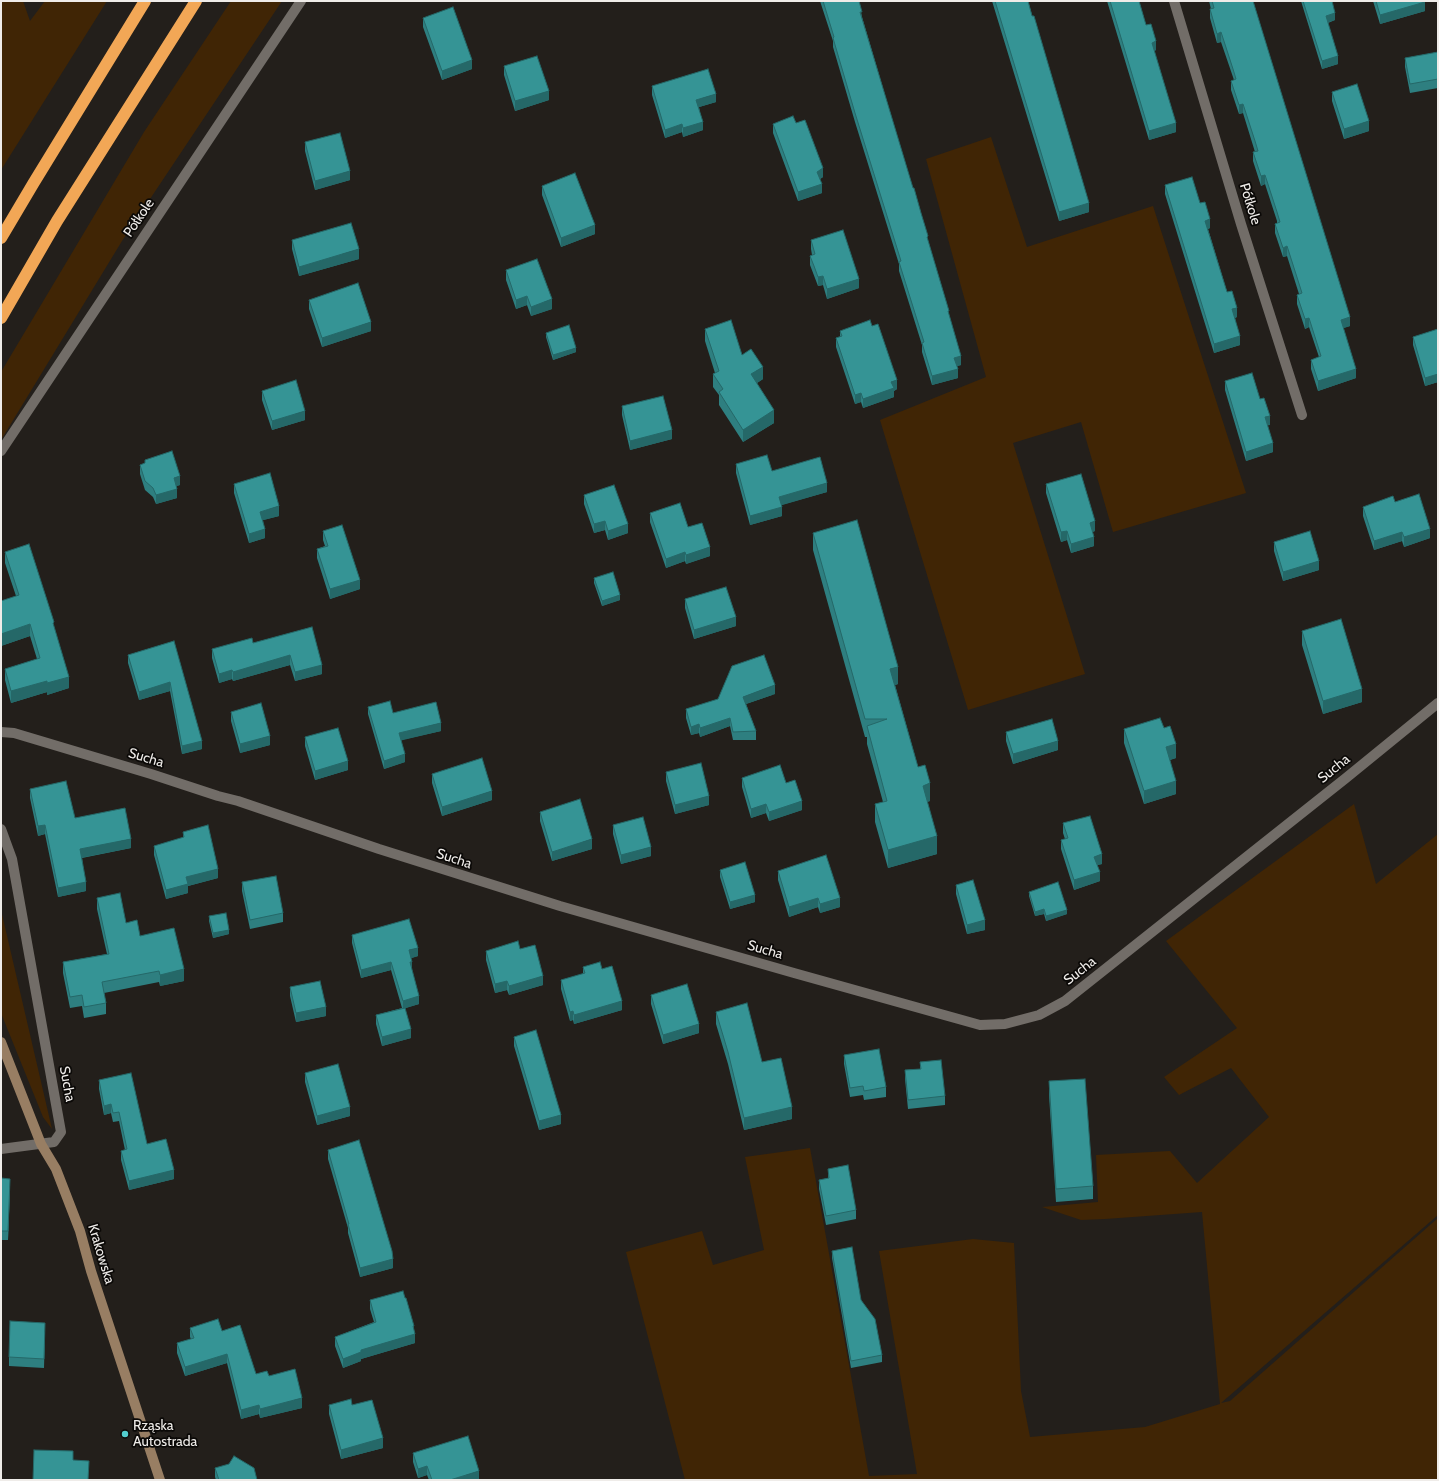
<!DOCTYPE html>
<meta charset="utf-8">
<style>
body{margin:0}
#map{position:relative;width:1439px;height:1481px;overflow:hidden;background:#231f1b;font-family:Cabin,sans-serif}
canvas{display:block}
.frame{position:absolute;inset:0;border:2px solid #efece9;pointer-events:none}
</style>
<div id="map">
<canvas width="1439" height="1481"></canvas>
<div class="frame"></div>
</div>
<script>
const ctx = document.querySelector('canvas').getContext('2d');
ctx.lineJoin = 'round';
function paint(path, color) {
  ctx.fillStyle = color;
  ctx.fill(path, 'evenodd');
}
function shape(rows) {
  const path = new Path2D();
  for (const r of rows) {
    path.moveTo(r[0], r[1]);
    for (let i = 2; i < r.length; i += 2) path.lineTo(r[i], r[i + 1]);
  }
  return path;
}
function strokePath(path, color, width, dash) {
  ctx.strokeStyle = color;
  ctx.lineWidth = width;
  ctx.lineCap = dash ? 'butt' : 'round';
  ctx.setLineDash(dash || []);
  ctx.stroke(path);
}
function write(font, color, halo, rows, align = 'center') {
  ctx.font = font + ' Cabin,sans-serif';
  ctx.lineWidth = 3.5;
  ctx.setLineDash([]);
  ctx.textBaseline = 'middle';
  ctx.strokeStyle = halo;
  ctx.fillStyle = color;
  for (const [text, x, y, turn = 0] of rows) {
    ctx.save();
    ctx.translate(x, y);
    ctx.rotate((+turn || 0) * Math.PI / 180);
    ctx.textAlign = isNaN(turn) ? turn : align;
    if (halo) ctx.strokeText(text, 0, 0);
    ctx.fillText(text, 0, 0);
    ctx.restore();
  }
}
paint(shape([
 [1,1,23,1,30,21,45,1,107,1,1,170],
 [231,1,282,1,122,241,1,440,1,372,144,132],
 [991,137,1027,247,1153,206,1246,493,1113,532,1081,422,1013,443,1085,674,968,710,880,420,986,377,926,159],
 [1354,804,1376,884,1438,834,1438,1215,1221,1403,1230,1401,1438,1218,1438,1480,685,1480,626,1252,702,1231,713,1265,764,1250,745,1157,810,1148,869,1476,917,1474,879,1251,973,1239,1014,1243,1021,1391,1030,1437,1145,1427,1220,1404,1202,1212,1105,1219,1081,1220,1042,1207,1098,1202,1096,1155,1170,1151,1197,1183,1269,1117,1231,1068,1179,1095,1164,1077,1237,1028,1166,941],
 [1,910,52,1129,43,1117,1,1013]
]), '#402505');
strokePath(shape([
 [1174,1,1241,224,1302,415]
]), '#726d68', 10);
strokePath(shape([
 [1,451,301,1],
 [1,732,14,733,151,774,218,796,238,801,379,849,560,906,794,973,980,1025,1005,1024,1039,1015,1065,1001,1346,778,1438,703],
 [1,829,12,859,61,1132,54,1142,1,1149]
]), '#726d68', 10);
strokePath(shape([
 [1,1042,41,1144,56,1169,80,1231,91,1271,160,1480]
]), '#987e63', 10);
strokePath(shape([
 [1,238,33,184,145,1],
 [1,318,57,221,196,1]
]), '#f2a756', 12);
paint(shape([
 [820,1,859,1,862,17,928,241,949,316,961,365,957,366,958,378,932,385,922,352,922,345,899,271,899,264,855,122,833,47,833,41],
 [992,1,1028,1,1089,212,1059,221],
 [1107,1,1139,1,1146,25,1156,50,1154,51,1176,132,1149,140],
 [1209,1,1253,1,1350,326,1343,328,1356,378,1318,391,1311,369,1311,360,1319,357,1309,327,1305,329,1297,304,1297,295,1299,294,1287,256,1283,257,1275,233,1275,224,1277,223,1277,221,1265,184,1261,186,1253,161,1253,152,1255,152,1243,113,1239,114,1231,90,1231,81,1234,80,1221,42,1217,43,1210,18,1210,9,1211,9],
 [1301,1,1332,1,1335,20,1328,23,1338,64,1322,69],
 [1373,1,1424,1,1425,11,1380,24],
 [423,18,472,69,442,80,423,27],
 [1438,52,1438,88,1410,93,1405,67,1405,58],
 [504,66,549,100,515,111,504,75],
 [652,86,716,102,699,107,703,130,683,137,682,132,665,138,652,95],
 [1332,92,1369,131,1344,139,1332,101],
 [796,123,823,177,820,179,822,193,798,201,773,133,773,124],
 [305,142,350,180,315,190,305,151],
 [1165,185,1200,203,1210,228,1208,229,1227,292,1237,317,1235,318,1240,345,1214,353,1165,194],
 [542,186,595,234,561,247,542,195],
 [292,240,359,259,299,276,292,249],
 [811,240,859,288,827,299,823,285,818,286,810,265,810,256,812,255,811,249],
 [506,270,552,309,531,316,527,305,516,309,506,280],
 [309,300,371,331,322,347,309,309],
 [705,329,742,355,763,379,757,383,774,423,743,442,719,405,719,395,713,387,713,374,715,373,705,341],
 [1438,329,1438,382,1425,386,1413,345,1413,337],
 [840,331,897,389,894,391,894,397,863,408,861,402,855,404,836,347,836,338,840,337],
 [546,333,576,352,553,360,546,337],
 [1225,381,1260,399,1270,425,1267,425,1273,452,1246,461,1225,390],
 [262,391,305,420,272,430,262,400],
 [622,406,672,439,630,450,622,415],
 [145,460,180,485,176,486,177,498,156,504,153,497,145,490,140,474,140,465,145,463],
 [736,464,772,471,827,492,781,505,782,516,750,525,736,473],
 [234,484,279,516,263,520,265,538,249,543,234,493],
 [1046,484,1095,531,1092,532,1094,546,1071,553,1067,540,1061,542,1046,493],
 [584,495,628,533,608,540,605,530,594,533,584,504],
 [1395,502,1430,538,1404,547,1402,541,1374,550,1363,516,1363,507],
 [650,513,688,527,710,556,686,564,685,561,666,568,650,522],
 [323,531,360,589,330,599,317,558,317,549,325,546,323,540],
 [813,533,898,684,895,685,918,767,930,801,927,802,937,854,888,868,875,822,875,804,883,802,867,744,867,737,865,737,813,550],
 [1274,542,1319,570,1283,581,1274,551],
 [5,552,54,628,69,688,47,695,47,692,11,703,5,680,5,669,37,659,30,636,1,646,1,601,16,596,5,563],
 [594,578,620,600,602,606,594,583],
 [685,599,736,626,694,639,685,608],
 [312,627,322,674,295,681,290,665,233,681,232,679,219,683,212,658,212,649,253,643],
 [1302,631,1362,702,1323,714,1302,645],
 [174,641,202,749,182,754,170,691,139,700,128,663,128,655],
 [775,694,746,704,756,731,756,740,733,740,730,726,700,737,699,733,691,735,686,718,686,709],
 [368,707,393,713,441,731,401,740,405,762,384,769,368,714],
 [231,712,270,745,240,753,231,721],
 [1164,728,1176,758,1170,760,1176,794,1144,804,1124,743,1124,729],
 [1006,732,1058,750,1013,764,1006,741],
 [305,737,348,770,315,780,305,746],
 [666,772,709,805,675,814,666,781],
 [432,774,492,800,442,816,432,783],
 [742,778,786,783,802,810,769,821,766,813,751,818,742,787],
 [30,789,75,818,131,848,82,858,86,891,58,897,45,834,38,836,30,798],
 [540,812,592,849,552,861,540,821],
 [1063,823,1102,864,1097,865,1100,881,1074,890,1061,849,1061,840,1065,839,1063,833],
 [613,825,651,856,621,864,613,834],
 [183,832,218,878,188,886,188,893,166,899,154,855,154,846,183,838],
 [720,870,755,902,730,909,720,877],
 [778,871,840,907,820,913,818,907,789,917,778,880],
 [242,882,283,913,283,922,250,929,242,891],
 [956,885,985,930,967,934,956,894],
 [1029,892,1067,914,1046,921,1044,914,1035,916,1029,896],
 [97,898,126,923,184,981,160,986,159,982,104,993,106,1003,106,1014,84,1018,82,1006,70,1008,63,973,63,962,107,954,97,909],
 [209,916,229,934,213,938,209,921],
 [352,935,418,956,411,958,412,970,419,1004,405,1008,411,1038,382,1046,376,1024,376,1015,402,1008,391,970,361,978,352,943],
 [520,949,543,985,509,995,507,990,495,993,486,960,486,951],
 [583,967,602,969,622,1010,574,1024,573,1020,570,1021,561,989,561,980,583,974],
 [290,987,326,1016,296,1022,290,996],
 [651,995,699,1033,663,1044,651,1004],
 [716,1012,762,1062,792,1119,744,1130,728,1064,716,1024],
 [514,1037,561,1124,539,1130,514,1046],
 [844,1055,886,1087,886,1097,864,1100,863,1095,850,1097,844,1064],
 [920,1062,945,1096,945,1105,908,1109,905,1079,905,1070,920,1069],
 [305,1073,350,1116,317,1125,305,1082],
 [99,1080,147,1144,174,1179,129,1190,121,1160,121,1151,125,1150,119,1121,113,1122,111,1113,104,1115,99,1089],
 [1049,1081,1093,1186,1093,1199,1056,1202,1049,1095],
 [328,1150,393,1268,360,1277,348,1233,348,1228,328,1159],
 [828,1169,856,1210,856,1219,826,1225,819,1189,819,1180,828,1178],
 [1,1178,10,1188,8,1240,1,1240],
 [832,1251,861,1300,882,1355,882,1362,851,1368,832,1258],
 [370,1300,414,1331,415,1343,361,1359,361,1361,343,1368,335,1346,335,1337,374,1322,370,1309],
 [190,1328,222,1331,256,1374,269,1376,302,1408,260,1418,259,1414,241,1419,227,1363,185,1376,177,1353,177,1343,191,1339,190,1337],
 [45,1332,44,1368,9,1366,9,1357],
 [329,1405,352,1405,383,1448,341,1459,329,1414],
 [413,1453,479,1480,429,1480,427,1475,418,1478,413,1462],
 [215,1468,257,1480,216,1480,215,1477]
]), '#2e7f80');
paint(shape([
 [1425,2,1425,11,1380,24,1380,15],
 [1335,13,1335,20,1326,23,1326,16],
 [1221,32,1221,42,1217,43,1217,34],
 [1156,41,1156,50,1152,52,1152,43],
 [1338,56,1338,64,1322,69,1322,61],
 [472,60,472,69,442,80,442,71],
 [549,91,549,100,515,111,515,101],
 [716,94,716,102,696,108,696,100],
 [1243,104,1243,113,1239,114,1239,105],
 [1369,121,1369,131,1344,139,1344,129],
 [703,122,703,130,683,137,683,128],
 [1176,123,1176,132,1149,140,1149,131],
 [682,124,682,132,665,138,665,130],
 [823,168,823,177,817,181,817,172],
 [350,171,350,180,315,190,315,181],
 [1265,175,1265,184,1261,186,1261,176],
 [822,184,822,193,798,201,798,192],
 [1089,203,1089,212,1059,221,1059,212],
 [1210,219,1210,228,1205,230,1205,221],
 [595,225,595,234,561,247,561,238],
 [1287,246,1287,256,1283,257,1283,248],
 [359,249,359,259,299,276,299,267],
 [823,276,823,285,818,286,818,277],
 [859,279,859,288,827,299,827,289],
 [527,296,527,305,516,309,516,300],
 [552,299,552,309,531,316,531,307],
 [1237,308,1237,317,1232,318,1232,309],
 [1350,317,1350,326,1341,329,1341,320],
 [1309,318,1309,327,1305,329,1305,319],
 [371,322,371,331,322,347,322,338],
 [1240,336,1240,345,1214,353,1214,344],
 [576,348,576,352,553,360,553,355],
 [961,356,961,365,954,367,954,358],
 [763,367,763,379,751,387,751,374],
 [958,369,958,378,932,385,932,376],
 [1356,369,1356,378,1318,391,1318,381],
 [1438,374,1438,382,1425,386,1425,378],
 [897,380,897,389,894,391,894,397,863,408,863,399,891,382],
 [861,393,861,402,855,404,855,395],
 [774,410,774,423,743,442,743,430],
 [305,411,305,420,272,430,272,421],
 [1270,416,1270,425,1265,426,1265,417],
 [672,430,672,439,630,450,630,441],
 [1273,443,1273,452,1246,461,1246,452],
 [180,476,180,485,174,487,174,478],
 [827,483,827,492,779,506,779,497],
 [177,489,177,498,156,504,156,495],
 [279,506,279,516,260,521,260,512],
 [782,507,782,516,750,525,750,516],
 [605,521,605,530,594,533,594,524],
 [1095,521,1095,531,1090,533,1090,523],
 [628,524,628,533,608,540,608,531],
 [265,529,265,538,249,543,249,534],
 [1430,529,1430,538,1404,547,1404,537],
 [1067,531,1067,540,1061,542,1061,532],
 [1402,532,1402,541,1374,550,1374,541],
 [1094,537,1094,546,1071,553,1071,544],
 [710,547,710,556,686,564,686,555],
 [685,552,685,561,666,568,666,559],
 [1319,561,1319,570,1283,581,1283,572],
 [360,580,360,589,330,599,330,589],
 [620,595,620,600,602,606,602,601],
 [736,617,736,626,694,639,694,630],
 [30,624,30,636,1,646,1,634],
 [290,655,290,665,233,681,233,672],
 [322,665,322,674,295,681,295,672],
 [898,667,898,684,890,687,890,669],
 [232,670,232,679,219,683,219,674],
 [69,677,69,688,47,695,47,683],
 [47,681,47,692,11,703,11,691],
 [170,682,170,691,139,700,139,692],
 [775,685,775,694,743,705,743,697],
 [1362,689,1362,702,1323,714,1323,701],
 [730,718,730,726,700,737,700,728],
 [441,723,441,731,399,741,399,733],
 [699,724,699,733,691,735,691,727],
 [270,736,270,745,240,753,240,744],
 [202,741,202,749,182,754,182,746],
 [1058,741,1058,750,1013,764,1013,754],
 [1176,744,1176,758,1166,761,1166,747],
 [405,754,405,762,384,769,384,761],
 [348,761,348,770,315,780,315,771],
 [1176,781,1176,794,1144,804,1144,791],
 [930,783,930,801,923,803,923,786],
 [492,791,492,800,442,816,442,807],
 [709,796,709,805,675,814,675,805],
 [802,801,802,810,769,821,769,812],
 [766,804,766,813,751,818,751,809],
 [45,825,45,834,38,836,38,826],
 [937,836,937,854,888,868,888,850],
 [131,839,131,848,80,858,80,849],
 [592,839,592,849,552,861,552,852],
 [651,847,651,856,621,864,621,855],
 [1102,854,1102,864,1094,866,1094,857],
 [218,869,218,878,188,886,188,893,166,899,166,890,186,877],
 [1100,872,1100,881,1074,890,1074,880],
 [86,882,86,891,58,897,58,888],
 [755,895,755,902,730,909,730,902],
 [818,898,818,907,789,917,789,907],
 [840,898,840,907,820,913,820,904],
 [1044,909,1044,914,1035,916,1035,912],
 [1067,910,1067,914,1046,921,1046,916],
 [985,920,985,930,967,934,967,925],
 [229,930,229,934,213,938,213,933],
 [418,948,418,956,409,959,409,950],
 [391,962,391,970,361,978,361,970],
 [410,962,412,962,412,970,410,971],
 [184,969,184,981,160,986,160,975],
 [543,976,543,985,509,995,509,986],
 [507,981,507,990,495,993,495,984],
 [419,996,419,1004,403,1009,403,1001],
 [622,1001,622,1010,574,1024,574,1015],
 [326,1007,326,1016,296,1022,296,1013],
 [573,1011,573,1020,570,1021,570,1012],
 [699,1024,699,1033,663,1044,663,1035],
 [411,1029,411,1038,382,1046,382,1037],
 [111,1104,111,1113,104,1115,104,1106],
 [350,1107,350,1116,317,1125,317,1116],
 [792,1107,792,1119,744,1130,744,1118],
 [561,1115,561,1124,539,1130,539,1121],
 [174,1170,174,1179,129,1190,129,1181],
 [10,1179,10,1188,8,1240,8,1231],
 [393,1259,393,1268,360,1277,360,1268],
 [414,1326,414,1334,415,1334,415,1343,361,1359,361,1361,343,1368,343,1359,361,1350],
 [227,1354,227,1363,185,1376,185,1367],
 [302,1398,302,1408,260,1418,260,1409],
 [259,1405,259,1414,241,1419,241,1410],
 [383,1438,383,1448,341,1459,341,1450],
 [427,1466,427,1475,418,1478,418,1469],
 [479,1471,479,1480,450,1480]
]), '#256868');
const building = shape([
 [823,1,859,1,862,12,860,12,913,188,914,188,921,213,928,236,927,237,949,311,948,311,961,356,954,358,958,369,932,376,922,343,924,342,899,262,901,261,855,113,833,38,834,37,823,1],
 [995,1,1028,1,1032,16,1034,16,1089,203,1059,212,995,1],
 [1110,1,1139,1,1146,25,1151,24,1156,41,1152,43,1176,123,1149,131,1110,1],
 [1212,1,1253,1,1350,317,1341,320,1356,369,1318,381,1311,360,1321,356,1309,318,1305,319,1297,295,1302,293,1287,246,1283,248,1275,224,1280,222,1277,212,1265,175,1261,176,1253,152,1258,151,1255,141,1243,104,1239,105,1231,81,1236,79,1233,69,1221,32,1217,34,1210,9,1214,8,1212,1],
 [1303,1,1332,1,1335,13,1326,16,1338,56,1322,61,1303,1],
 [1376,1,1424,1,1425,2,1380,15,1376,1],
 [453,7,472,60,442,71,423,18,453,7],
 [1438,52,1438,79,1410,84,1405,58,1438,52],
 [537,56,549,91,515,101,504,66,537,56],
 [708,69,716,94,696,100,703,122,683,128,682,124,665,130,652,86,708,69],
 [1357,84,1369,121,1344,129,1332,92,1357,84],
 [793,116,796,123,805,120,823,168,817,172,822,184,798,192,773,124,793,116],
 [340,133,350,171,315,181,305,142,340,133],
 [575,173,595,225,561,238,542,186,575,173],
 [1192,177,1200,203,1205,202,1210,219,1205,221,1227,292,1232,291,1237,308,1232,309,1240,336,1214,344,1165,185,1192,177],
 [351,223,359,249,299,267,292,240,351,223],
 [843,230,859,279,827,289,823,276,818,277,814,266,810,256,815,254,811,240,843,230],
 [537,259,552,299,531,307,527,296,516,300,506,270,537,259],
 [358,283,371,322,322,338,309,300,358,283],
 [731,320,742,355,751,349,763,367,751,374,774,410,743,430,719,392,723,389,713,374,719,371,705,329,731,320],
 [870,320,872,326,878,324,897,380,891,382,894,388,863,399,861,393,855,395,836,338,842,336,840,331,870,320],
 [569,325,576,348,553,355,546,333,569,325],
 [1438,329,1438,374,1425,378,1413,337,1438,329],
 [1252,373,1260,399,1264,398,1270,416,1265,417,1273,443,1246,452,1225,381,1252,373],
 [296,380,305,411,272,421,262,391,296,380],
 [663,396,672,430,630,441,622,406,663,396],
 [172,451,180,476,174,478,177,489,156,495,153,488,145,481,140,465,145,463,145,460,172,451],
 [767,455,772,471,820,457,827,483,779,497,782,507,750,516,736,464,767,455],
 [270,473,279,506,260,512,265,529,249,534,234,484,270,473],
 [1081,474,1095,521,1090,523,1094,537,1071,544,1067,531,1061,532,1046,484,1081,474],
 [614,485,628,524,608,531,605,521,594,524,584,495,614,485],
 [1419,494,1430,529,1404,537,1402,532,1374,541,1363,507,1393,496,1395,502,1419,494],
 [680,503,688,527,702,523,710,547,686,555,685,552,666,559,650,513,680,503],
 [857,520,898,667,890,669,918,767,925,765,930,783,923,786,937,836,888,850,875,804,887,801,867,726,887,719,865,719,813,533,857,520],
 [342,525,360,580,330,589,317,549,328,546,323,531,342,525],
 [1310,531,1319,561,1283,572,1274,542,1310,531],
 [29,544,54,622,53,623,69,677,47,683,47,681,11,691,5,669,40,658,30,624,1,634,1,601,19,595,5,552,29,544],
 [613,572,620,595,602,601,594,578,613,572],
 [726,587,736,617,694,630,685,599,726,587],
 [1341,619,1362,689,1323,701,1302,631,1341,619],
 [312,627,322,665,295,672,290,655,233,672,232,670,219,674,212,649,252,638,253,643,312,627],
 [174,641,202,741,182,746,170,682,139,692,128,655,174,641],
 [764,655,775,685,743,697,756,731,733,732,730,718,700,728,699,724,691,727,686,709,718,699,732,666,764,655],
 [390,701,393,713,436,702,441,723,399,733,405,754,384,761,368,707,390,701],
 [261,703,270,736,240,744,231,712,261,703],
 [1160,718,1164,728,1170,726,1176,744,1166,747,1176,781,1144,791,1124,729,1160,718],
 [1052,719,1058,741,1013,754,1006,732,1052,719],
 [338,728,348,761,315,771,305,737,338,728],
 [482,758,492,791,442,807,432,774,482,758],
 [701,763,709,796,675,805,666,772,701,763],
 [780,765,786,783,795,780,802,801,769,812,766,804,751,809,742,778,780,765],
 [66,781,75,818,125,808,131,839,80,849,86,882,58,888,45,825,38,826,30,789,66,781],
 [580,799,592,839,552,852,540,812,580,799],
 [1090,816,1102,854,1094,857,1100,872,1074,880,1061,840,1068,838,1063,823,1090,816],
 [643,817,651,847,621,855,613,825,643,817],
 [208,825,218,869,186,877,188,884,166,890,154,846,184,837,183,832,208,825],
 [826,855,840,898,820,904,818,898,789,907,778,871,826,855],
 [745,862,755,895,730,902,720,870,745,862],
 [276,876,283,913,250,920,242,882,276,876],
 [973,880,985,920,967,925,956,885,973,880],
 [1058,882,1067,910,1046,916,1044,909,1035,912,1029,892,1058,882],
 [120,893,126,923,137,920,140,936,174,928,184,969,160,975,159,971,102,982,106,1003,84,1007,82,995,70,997,63,962,109,954,97,898,120,893],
 [226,913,229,930,213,933,209,916,226,913],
 [409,919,418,948,409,950,412,962,410,962,419,996,403,1001,391,962,361,970,352,935,409,919],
 [518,941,520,949,535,945,543,976,509,986,507,981,495,984,486,951,518,941],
 [600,962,602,969,612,966,622,1001,574,1015,573,1011,570,1012,561,980,585,973,583,967,600,962],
 [320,981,326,1007,296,1013,290,987,320,981],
 [687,984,699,1024,663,1035,651,995,687,984],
 [747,1003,762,1062,781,1058,792,1107,744,1118,728,1052,716,1012,747,1003],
 [405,1008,411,1029,382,1037,376,1015,405,1008],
 [536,1030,561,1115,539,1121,514,1037,536,1030],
 [879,1049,886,1087,864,1091,863,1086,850,1088,844,1055,879,1049],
 [941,1060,945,1096,908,1100,905,1070,921,1069,920,1062,941,1060],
 [338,1064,350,1107,317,1116,305,1073,338,1064],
 [131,1073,147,1144,166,1139,174,1170,129,1181,121,1151,127,1149,119,1112,113,1113,111,1104,104,1106,99,1080,131,1073],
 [1085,1079,1093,1186,1056,1189,1049,1081,1085,1079],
 [359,1140,392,1251,393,1259,360,1268,348,1224,349,1224,328,1150,359,1140],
 [848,1165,856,1210,826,1216,819,1180,829,1178,828,1169,848,1165],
 [1,1178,10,1179,8,1231,1,1231,1,1178],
 [852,1247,861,1300,875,1319,882,1355,851,1361,832,1251,852,1247],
 [403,1291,405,1298,406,1298,414,1326,413,1326,415,1334,361,1350,361,1352,343,1359,335,1337,376,1322,370,1300,403,1291],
 [218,1319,222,1331,240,1325,256,1374,267,1371,269,1376,295,1369,302,1398,260,1409,259,1405,241,1410,227,1354,185,1367,177,1343,194,1338,190,1328,218,1319],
 [10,1321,45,1323,44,1359,9,1357,10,1321],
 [351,1399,352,1405,372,1400,383,1438,341,1450,329,1405,351,1399],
 [468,1436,479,1471,450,1480,432,1480,427,1466,418,1469,413,1453,468,1436],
 [34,1450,73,1451,73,1460,89,1461,88,1480,33,1480,34,1450],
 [234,1456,254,1468,257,1480,219,1480,215,1468,229,1464,234,1456]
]);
paint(building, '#359495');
strokePath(building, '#256868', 1);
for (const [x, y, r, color] of [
 [125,1434,4,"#52cdce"]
]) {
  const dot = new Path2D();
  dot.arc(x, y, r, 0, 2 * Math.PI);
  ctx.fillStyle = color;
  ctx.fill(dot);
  strokePath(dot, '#0b0907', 1.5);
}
write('14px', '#efece9', '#0b0907', [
 ["Półkole",1250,204,73],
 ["Półkole",139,218,-56],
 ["Sucha",146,758,17],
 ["Sucha",1334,769,-39],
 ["Sucha",454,859,18],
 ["Sucha",765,950,16],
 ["Sucha",1080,971,-38],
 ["Sucha",67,1084,80],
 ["Krakowska",101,1254,73]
]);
write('14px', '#efece9', '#0b0907', [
 ["Rząska",133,1426],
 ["Autostrada",133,1442]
], 'left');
</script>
